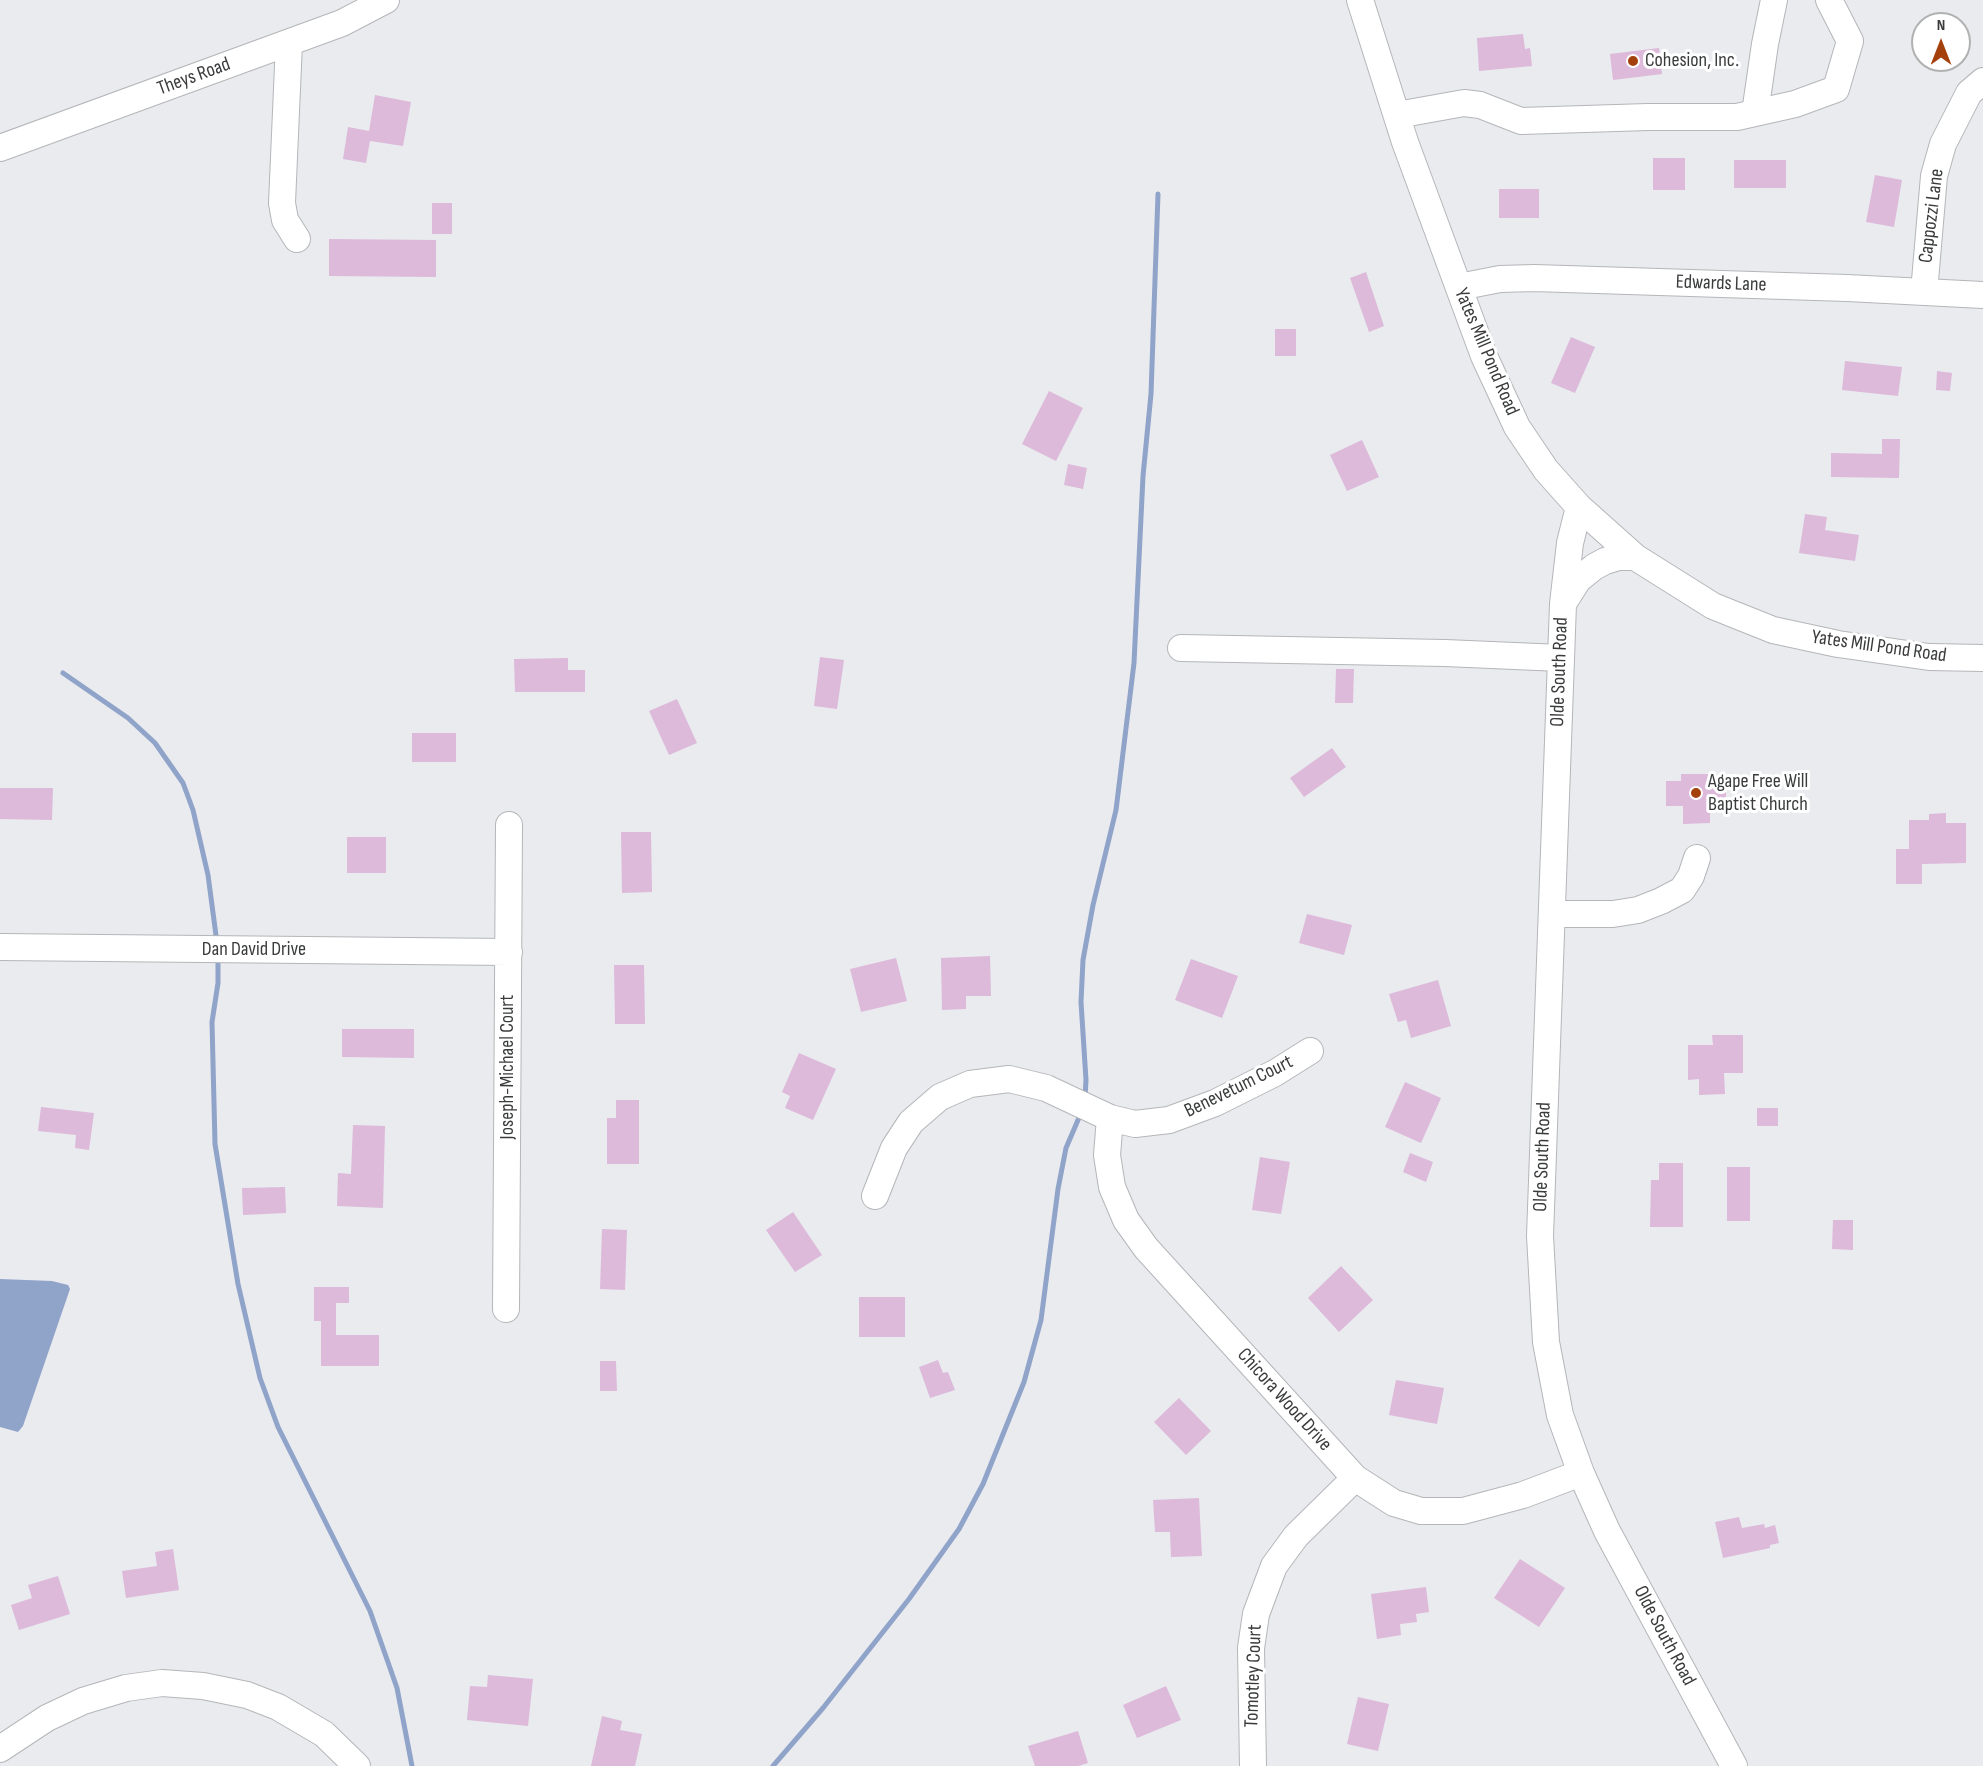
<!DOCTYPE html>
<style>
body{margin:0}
#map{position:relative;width:1983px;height:1766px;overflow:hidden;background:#e9ebef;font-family:"Sofia Sans Condensed",sans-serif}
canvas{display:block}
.north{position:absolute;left:1911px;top:12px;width:60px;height:60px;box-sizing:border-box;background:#fff;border:2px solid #b0b1b1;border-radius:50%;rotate:0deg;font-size:16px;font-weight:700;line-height:24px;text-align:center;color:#3a3b3c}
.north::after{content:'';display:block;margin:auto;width:21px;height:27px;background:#a4400b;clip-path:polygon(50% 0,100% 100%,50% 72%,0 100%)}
</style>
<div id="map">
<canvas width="1983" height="1766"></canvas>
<div class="north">N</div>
</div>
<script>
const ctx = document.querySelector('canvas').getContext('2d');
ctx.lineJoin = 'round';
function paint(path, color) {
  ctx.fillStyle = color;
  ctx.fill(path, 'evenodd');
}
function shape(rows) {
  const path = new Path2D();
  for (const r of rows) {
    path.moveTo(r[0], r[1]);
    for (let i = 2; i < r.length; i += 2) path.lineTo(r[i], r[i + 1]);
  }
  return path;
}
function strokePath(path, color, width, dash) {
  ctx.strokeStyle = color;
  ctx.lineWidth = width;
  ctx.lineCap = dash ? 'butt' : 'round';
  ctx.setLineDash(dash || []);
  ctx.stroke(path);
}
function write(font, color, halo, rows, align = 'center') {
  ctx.font = font + ' "Sofia Sans Condensed",sans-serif';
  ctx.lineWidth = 6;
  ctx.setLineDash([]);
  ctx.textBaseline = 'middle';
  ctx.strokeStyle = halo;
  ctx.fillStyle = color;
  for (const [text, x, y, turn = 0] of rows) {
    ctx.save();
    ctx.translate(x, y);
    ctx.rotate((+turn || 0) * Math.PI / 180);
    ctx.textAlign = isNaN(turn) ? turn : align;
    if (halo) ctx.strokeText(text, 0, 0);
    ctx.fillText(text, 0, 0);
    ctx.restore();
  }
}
paint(shape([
 [0,1279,52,1281,68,1285,70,1289,23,1426,18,1432,0,1427]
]), '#90a3c9');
strokePath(shape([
 [63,673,128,718,155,743,183,783,193,810,208,875,217,943],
 [218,955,218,983,212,1022,215,1144,238,1284,260,1378,278,1427,370,1611,397,1688,412,1766],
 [1085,1098,1086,1080,1081,1002,1083,960,1093,905,1116,810,1134,663,1143,476,1151,394,1158,194],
 [773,1766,823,1708,909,1599,959,1529,983,1484,1024,1382,1041,1320,1058,1189,1066,1148,1081,1113]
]), '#90a3c9', 5);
paint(shape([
 [1523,34,1525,49,1530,48,1532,66,1479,71,1477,38],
 [1659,48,1662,74,1613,80,1610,54],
 [375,95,411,102,403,146,370,141,366,163,343,159,348,127,369,131],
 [1653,158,1685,158,1685,190,1653,190],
 [1734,160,1786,160,1786,188,1734,188],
 [1875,175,1902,180,1894,227,1866,222],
 [1499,189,1539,189,1539,218,1499,218],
 [432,203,452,203,452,234,432,234],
 [329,239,436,240,436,277,329,276],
 [1366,272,1384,326,1369,332,1350,278],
 [1275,329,1296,329,1296,356,1275,356],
 [1571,337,1595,347,1575,393,1551,383],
 [1845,361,1902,367,1898,396,1842,390],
 [1937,371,1952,373,1950,391,1936,390],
 [1049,391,1083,408,1056,461,1022,444],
 [1882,439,1900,439,1899,478,1831,477,1831,453,1882,454],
 [1362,440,1379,477,1347,491,1330,455],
 [1068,464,1087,468,1083,489,1064,485],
 [1805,514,1827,517,1825,530,1859,535,1855,561,1799,553],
 [820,657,844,660,837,709,814,706],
 [568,658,568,670,585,670,585,692,515,692,514,659],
 [1336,669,1354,669,1353,703,1335,703],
 [677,699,697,743,669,755,649,711],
 [412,733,456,733,456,762,412,762],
 [1332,748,1346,767,1304,797,1290,778],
 [1681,774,1709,774,1709,780,1726,780,1726,806,1710,806,1710,823,1683,824,1683,806,1666,806,1666,781,1681,781],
 [0,788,53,788,52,820,0,819],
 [1946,813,1946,823,1966,823,1966,863,1922,864,1922,884,1896,884,1896,849,1909,849,1909,820,1929,820,1929,814],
 [621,832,651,832,652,892,622,893],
 [347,837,386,837,386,873,347,873],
 [1307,914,1352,925,1344,955,1299,943],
 [990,956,991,996,966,996,966,1009,942,1010,941,958],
 [896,958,907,1001,861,1012,850,969],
 [1191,959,1238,976,1222,1018,1175,1000],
 [614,965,644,965,645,1024,615,1024],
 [1438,980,1451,1026,1411,1038,1406,1020,1398,1022,1389,994],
 [342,1029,414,1029,414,1058,342,1057],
 [1712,1035,1743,1035,1743,1073,1724,1073,1725,1094,1699,1095,1699,1079,1688,1080,1688,1045,1713,1045],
 [799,1053,836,1069,813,1120,785,1108,790,1096,782,1092],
 [1405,1082,1441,1098,1421,1143,1385,1127],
 [616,1100,639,1100,639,1164,607,1164,607,1118,616,1118],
 [41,1107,94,1113,89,1150,75,1148,76,1135,38,1131],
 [1757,1108,1778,1108,1778,1126,1757,1126],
 [353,1125,385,1126,383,1208,337,1206,338,1173,351,1174],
 [1410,1153,1433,1162,1426,1182,1403,1172],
 [1260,1157,1290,1162,1281,1214,1252,1210],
 [1659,1163,1683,1163,1683,1227,1650,1227,1651,1180,1659,1180],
 [1727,1167,1750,1167,1750,1221,1727,1221],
 [285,1187,286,1213,243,1215,242,1188],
 [793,1212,822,1255,795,1272,766,1230],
 [1833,1220,1853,1220,1853,1250,1832,1249],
 [602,1229,627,1230,625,1290,600,1289],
 [1341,1266,1373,1300,1339,1332,1308,1298],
 [314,1287,349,1287,349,1303,336,1303,336,1335,379,1335,379,1366,321,1366,321,1321,314,1321],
 [859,1297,905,1297,905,1337,859,1337],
 [938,1360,943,1373,948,1372,955,1390,930,1398,919,1367],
 [600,1361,616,1361,617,1391,600,1391],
 [1396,1380,1444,1388,1437,1424,1389,1415],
 [1179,1398,1211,1431,1186,1455,1154,1422],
 [1199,1498,1202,1556,1171,1557,1170,1532,1155,1532,1153,1500],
 [1739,1517,1742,1528,1764,1524,1765,1528,1775,1525,1779,1543,1770,1545,1770,1548,1723,1558,1715,1522],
 [173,1549,179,1590,126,1598,122,1571,157,1566,155,1552],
 [1520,1559,1565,1588,1539,1627,1494,1598],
 [58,1576,70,1614,19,1630,11,1605,32,1598,28,1585],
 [1426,1587,1429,1612,1416,1614,1417,1622,1400,1624,1401,1635,1377,1639,1371,1594],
 [488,1675,533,1679,528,1726,467,1720,470,1686,487,1687],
 [1166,1686,1181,1720,1137,1738,1123,1705],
 [1358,1697,1389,1704,1378,1751,1347,1744],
 [602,1716,622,1721,620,1730,642,1734,635,1766,591,1766],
 [1078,1731,1088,1763,1078,1766,1035,1766,1028,1746]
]), '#ddb9da');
const minor = shape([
 [1360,0,1405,142,1484,356,1517,427,1546,470,1579,507,1635,557,1713,606,1773,630,1838,644,1929,657,1983,658],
 [289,43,282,203,285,220,297,239],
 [1755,113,1765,44,1774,0],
 [1397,115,1464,103,1480,105,1521,121,1648,117,1737,117,1795,104,1836,89,1850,41,1829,0],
 [0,148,342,23,386,0],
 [1459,287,1500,279,1534,278,1847,288,1983,295],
 [1924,292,1934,176,1943,144,1969,93,1983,81],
 [1579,507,1570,543,1563,604,1540,1236,1546,1342,1560,1415,1581,1473,1607,1531,1734,1766],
 [1564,602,1578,580,1594,567,1605,561,1618,557,1635,557],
 [1181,648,1445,653,1561,658],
 [1552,914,1613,914,1638,910,1661,901,1682,890,1691,876,1697,858],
 [0,947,509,952],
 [1110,1118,1107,1155,1112,1187,1126,1220,1146,1248,1355,1478,1394,1503,1421,1511,1463,1511,1523,1495,1581,1473],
 [875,1196,894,1148,911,1122,940,1097,970,1084,1009,1079,1046,1088,1110,1118,1135,1124,1169,1120,1215,1103,1275,1073,1310,1051],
 [506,1309,509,825],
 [0,1749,47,1718,83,1701,126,1688,162,1683,203,1686,247,1695,278,1707,324,1734,357,1766],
 [1253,1766,1251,1648,1256,1614,1274,1566,1296,1536,1355,1478]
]);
strokePath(minor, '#b4b6b9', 28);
strokePath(minor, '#fff', 26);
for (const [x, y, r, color] of [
 [1633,61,6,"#a4400b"],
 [1696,793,6,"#a4400b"]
]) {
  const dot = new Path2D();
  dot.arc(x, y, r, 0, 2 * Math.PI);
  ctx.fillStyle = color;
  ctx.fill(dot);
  strokePath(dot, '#fff', 2);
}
write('20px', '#3a3b3c', '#fff', [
 ["Cohesion, Inc.",1645,61],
 ["Agape Free Will",1708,782],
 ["Baptist Church",1708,805]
], 'left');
write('20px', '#3a3b3c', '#fff', [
 ["Theys Road",194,77,-20],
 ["Cappozzi Lane",1932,216,-83],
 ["Edwards Lane",1721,284,2],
 ["Yates Mill Pond Road",1486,352,67],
 ["Yates Mill Pond Road",1879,647,8],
 ["Olde South Road",1560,672,-88],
 ["Dan David Drive",254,950],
 ["Joseph-Michael Court",508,1067,-90],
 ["Benevetum Court",1239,1087,-26],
 ["Olde South Road",1543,1157,-88],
 ["Chicora Wood Drive",1284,1400,48],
 ["Olde South Road",1664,1636,62],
 ["Tomotley Court",1254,1676,-88]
]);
</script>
